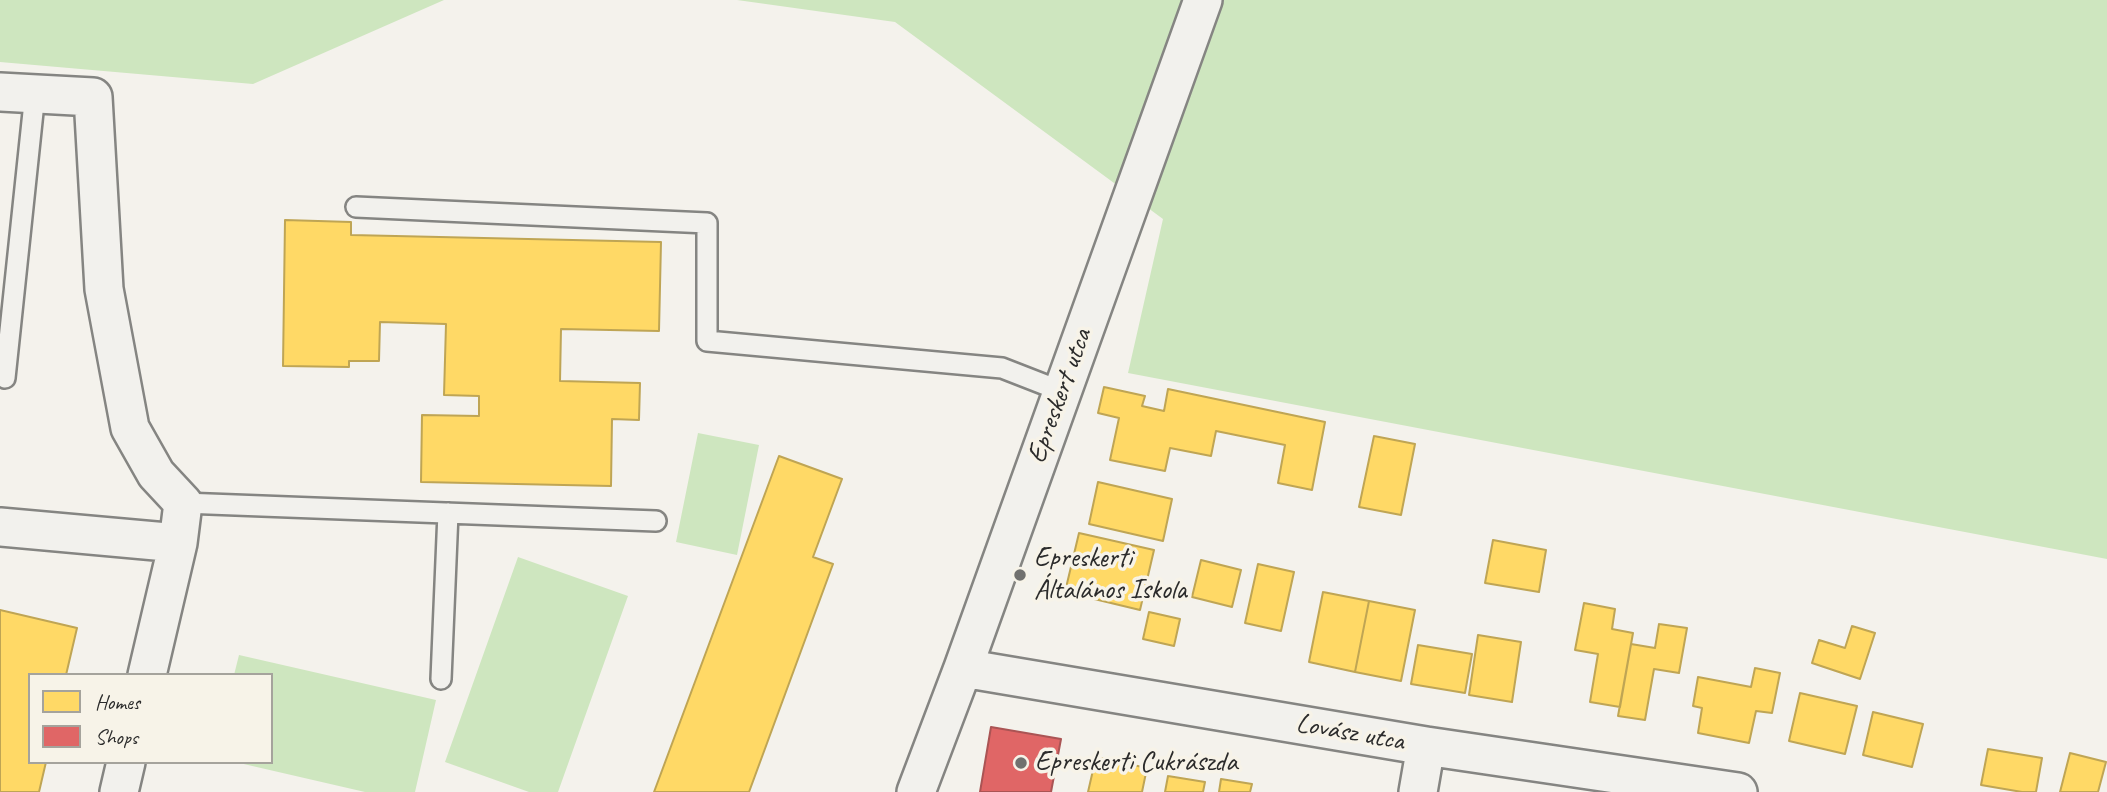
<!DOCTYPE html>
<meta charset="utf-8">
<style>
body{margin:0}
#map{position:relative;width:2107px;height:792px;overflow:hidden;background:#f4f2ec;font-family:Caveat,sans-serif}
canvas{display:block}
.legend{position:absolute;left:28px;top:673px;width:245px;height:91px;box-sizing:border-box;background:#f7f3e8;border:2px solid #a5a39c;margin:0;padding:9px 12px;list-style:none;font-size:21px;color:#2b2b2b}
.legend li{display:flex;align-items:center;gap:14px;height:35px}
.legend b{width:35px;border:2px solid #a5a39c}
</style>
<div id="map">
<canvas width="2107" height="792"></canvas>
<ul class="legend">
<li><b style="height:19px;background:#ffd966"></b>Homes</li>
<li><b style="height:19px;background:#e06666"></b>Shops</li>
</ul>
</div>
<script>
const ctx = document.querySelector('canvas').getContext('2d');
ctx.lineJoin = 'round';
function paint(path, color) {
  ctx.fillStyle = color;
  ctx.fill(path, 'evenodd');
}
function shape(rows) {
  const path = new Path2D();
  for (const r of rows) {
    path.moveTo(r[0], r[1]);
    for (let i = 2; i < r.length; i += 2) path.lineTo(r[i], r[i + 1]);
  }
  return path;
}
function strokePath(path, color, width, dash) {
  ctx.strokeStyle = color;
  ctx.lineWidth = width;
  ctx.lineCap = dash ? 'butt' : 'round';
  ctx.setLineDash(dash || []);
  ctx.stroke(path);
}
function write(font, color, halo, rows, align = 'center') {
  ctx.font = font + ' Caveat,sans-serif';
  ctx.lineWidth = 7;
  ctx.setLineDash([]);
  ctx.textBaseline = 'middle';
  ctx.strokeStyle = halo;
  ctx.fillStyle = color;
  for (const [text, x, y, turn = 0] of rows) {
    ctx.save();
    ctx.translate(x, y);
    ctx.rotate((+turn || 0) * Math.PI / 180);
    ctx.textAlign = isNaN(turn) ? turn : align;
    if (halo) ctx.strokeText(text, 0, 0);
    ctx.fillText(text, 0, 0);
    ctx.restore();
  }
}
paint(shape([
 [0,0,444,0,253,84,0,62],
 [737,0,2107,0,2107,559,1128,373,1163,219,895,22],
 [698,433,759,445,737,555,676,542],
 [518,557,628,596,558,792,529,792,445,762],
 [239,655,436,700,415,792,365,792,235,762,271,762,271,675,234,675]
]), '#cee6bf');
const homes = shape([
 [285,220,351,222,351,235,661,242,659,331,561,329,560,381,640,383,639,420,612,419,611,486,421,482,422,415,479,416,479,396,444,395,446,324,380,322,379,361,349,361,349,367,283,366,285,220],
 [1104,387,1145,396,1142,406,1164,411,1168,389,1325,422,1312,490,1278,483,1285,445,1216,431,1211,456,1170,448,1165,471,1110,460,1119,418,1098,413,1104,387],
 [1374,436,1415,444,1401,515,1359,507,1374,436],
 [779,456,842,479,813,557,833,564,749,792,654,792,779,456],
 [1098,482,1172,499,1163,541,1089,524,1098,482],
 [1079,533,1154,550,1140,610,1065,592,1079,533],
 [1493,540,1546,550,1539,592,1485,583,1493,540],
 [1201,560,1241,570,1232,607,1192,597,1201,560],
 [1258,564,1294,572,1281,631,1245,623,1258,564],
 [1323,592,1369,601,1355,672,1309,662,1323,592],
 [1369,601,1415,610,1401,681,1355,672,1369,601],
 [1584,603,1615,609,1612,629,1633,633,1620,707,1590,702,1598,654,1575,650,1584,603],
 [0,610,77,628,66,675,30,675,30,762,46,762,39,792,0,792,0,610],
 [1149,612,1180,619,1174,646,1143,639,1149,612],
 [1659,624,1687,628,1679,673,1654,669,1645,720,1618,716,1631,644,1655,648,1659,624],
 [1852,626,1875,633,1860,679,1812,663,1819,640,1845,648,1852,626],
 [1478,635,1521,642,1512,702,1469,695,1478,635],
 [1418,645,1472,654,1465,693,1411,684,1418,645],
 [1755,668,1780,673,1772,713,1756,711,1749,743,1698,733,1702,708,1693,706,1698,677,1751,687,1755,668],
 [1800,693,1857,706,1845,754,1789,741,1800,693],
 [1873,712,1923,724,1912,767,1863,755,1873,712],
 [1988,749,2042,758,2036,792,2022,792,1981,785,1988,749],
 [2070,753,2106,762,2098,792,2060,792,2070,753],
 [1096,757,1147,768,1142,792,1088,792,1096,757],
 [1168,776,1205,782,1203,792,1165,792,1168,776],
 [1221,779,1252,784,1250,792,1219,792,1221,779]
]);
paint(homes, '#ffd966');
strokePath(homes, '#bfa554', 2);
const shops = shape([
 [991,727,1061,739,1051,792,980,792,991,727]
]);
paint(shops, '#e06666');
strokePath(shops, '#aa5454', 2);
const service = shape([
 [356,207,707,223,707,341,1002,368,1061,391],
 [5,378,35,93],
 [183,503,656,521],
 [441,679,448,513]
]);
const minor = shape([
 [0,92,93,97,104,289,130,428,156,474,183,503,178,543,147,675],
 [0,527,178,543],
 [963,668,1426,746,1738,792],
 [119,792,126,762],
 [916,792,963,668,1203,0],
 [1418,792,1426,746]
]);
strokePath(service, '#858582', 24);
strokePath(minor, '#858582', 42);
strokePath(service, '#f2f1ed', 19);
strokePath(minor, '#f2f1ed', 37);
for (const [x, y, r, color] of [
 [1020,575,7,"#71716f"],
 [1021,763,7,"#71716f"]
]) {
  const dot = new Path2D();
  dot.arc(x, y, r, 0, 2 * Math.PI);
  ctx.fillStyle = color;
  ctx.fill(dot);
  strokePath(dot, '#f7f3e8', 2.5);
}
write('28px', '#2b2b2b', '#f7f3e8', [
 ["Epreskert utca",1060,396,-70],
 ["Lovász utca",1350,733,10]
]);
write('28px', '#2b2b2b', '#f7f3e8', [
 ["Epreskerti",1034,559],
 ["Általános Iskola",1034,591],
 ["Epreskerti Cukrászda",1035,763]
], 'left');
</script>
